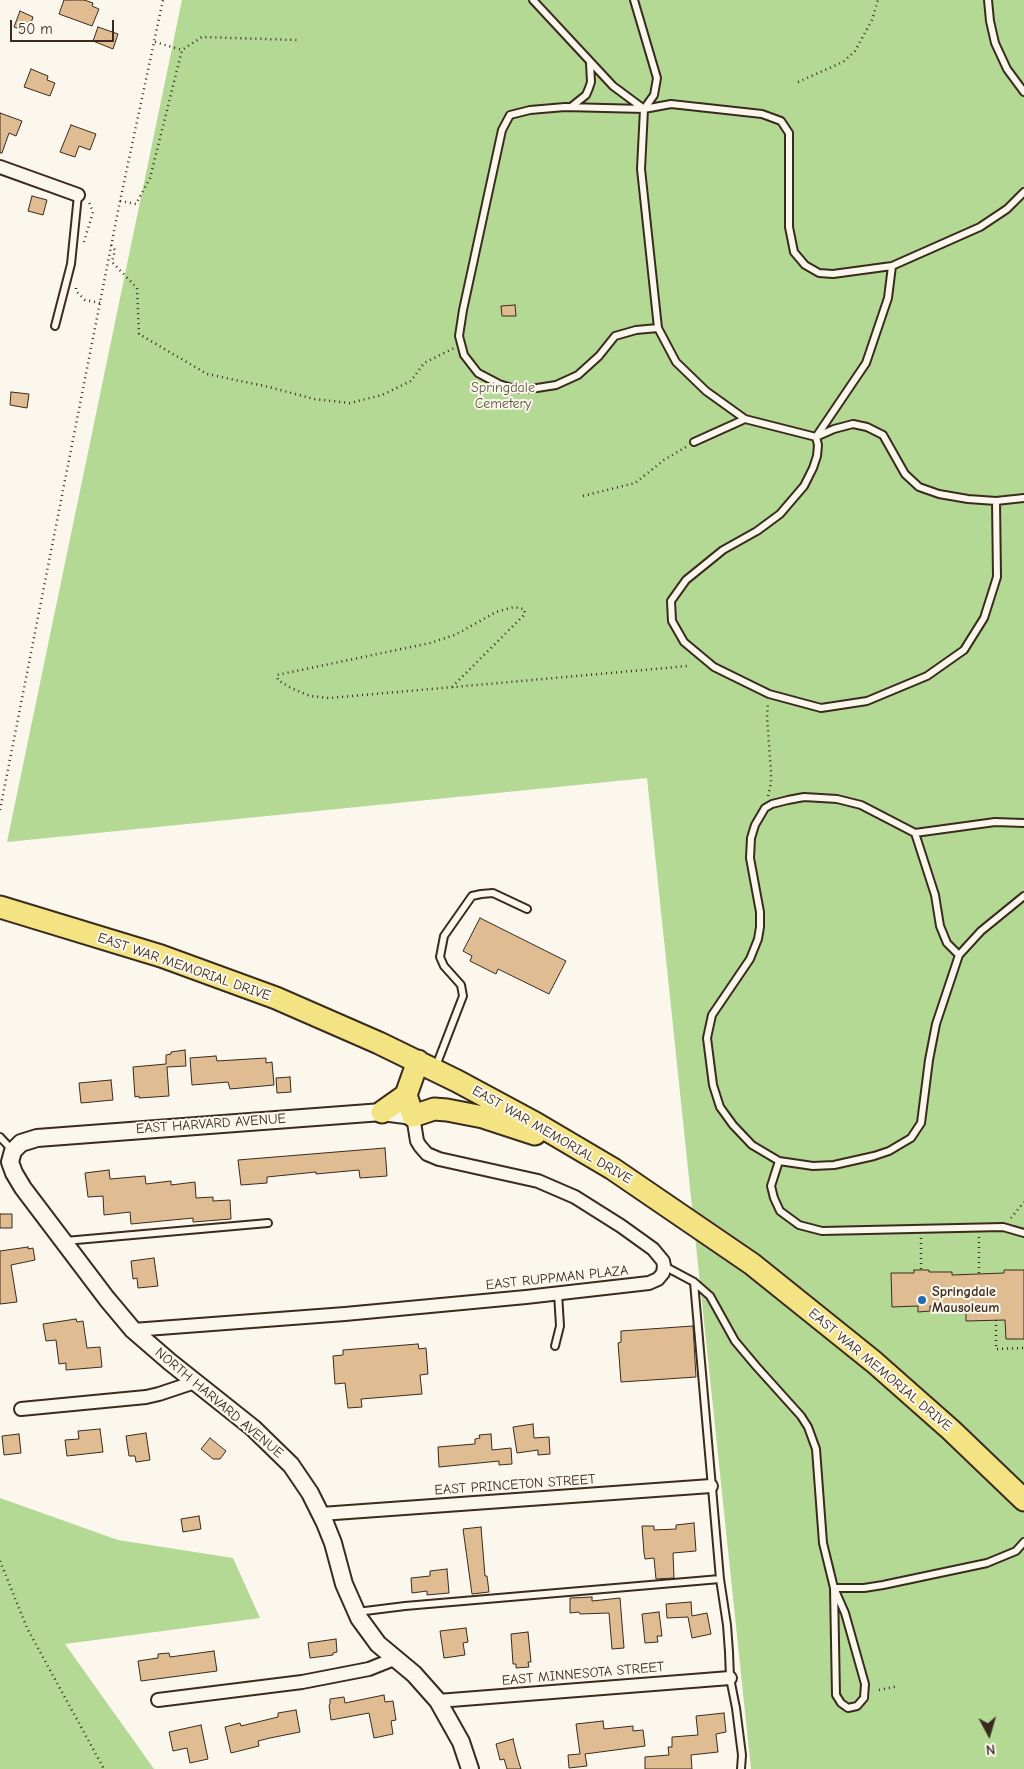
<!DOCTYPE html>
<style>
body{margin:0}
#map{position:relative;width:1024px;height:1769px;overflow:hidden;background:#fbf7ec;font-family:"Comic Neue",sans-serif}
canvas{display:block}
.north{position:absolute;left:964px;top:1709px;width:50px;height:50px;-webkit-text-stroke:4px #fbf7ec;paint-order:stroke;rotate:174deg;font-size:14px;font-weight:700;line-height:20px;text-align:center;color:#3b2a1e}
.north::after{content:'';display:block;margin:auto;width:18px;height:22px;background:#3b2a1e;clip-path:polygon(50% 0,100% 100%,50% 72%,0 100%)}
.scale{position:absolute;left:10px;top:20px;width:104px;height:22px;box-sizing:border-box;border:2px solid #3b2a1e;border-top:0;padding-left:6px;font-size:15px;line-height:18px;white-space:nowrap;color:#3b2a1e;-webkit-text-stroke:4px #fbf7ec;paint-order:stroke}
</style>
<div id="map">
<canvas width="1024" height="1769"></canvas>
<div class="north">N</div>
<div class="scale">50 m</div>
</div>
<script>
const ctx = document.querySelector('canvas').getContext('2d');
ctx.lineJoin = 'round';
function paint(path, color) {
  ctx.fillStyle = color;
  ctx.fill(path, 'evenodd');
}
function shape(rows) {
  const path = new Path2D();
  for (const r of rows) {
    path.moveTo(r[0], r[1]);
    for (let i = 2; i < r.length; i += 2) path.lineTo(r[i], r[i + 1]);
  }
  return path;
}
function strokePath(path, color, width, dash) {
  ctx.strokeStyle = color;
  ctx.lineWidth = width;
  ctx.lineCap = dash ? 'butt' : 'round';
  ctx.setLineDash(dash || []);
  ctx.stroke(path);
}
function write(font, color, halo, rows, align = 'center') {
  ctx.font = font + ' "Comic Neue",sans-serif';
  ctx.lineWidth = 4;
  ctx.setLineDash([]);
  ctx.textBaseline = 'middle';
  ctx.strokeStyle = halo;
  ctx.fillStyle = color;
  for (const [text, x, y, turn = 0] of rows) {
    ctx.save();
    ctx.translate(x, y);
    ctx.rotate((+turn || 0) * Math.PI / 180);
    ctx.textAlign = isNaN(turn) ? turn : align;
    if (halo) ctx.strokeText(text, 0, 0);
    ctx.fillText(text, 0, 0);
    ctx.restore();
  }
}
paint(shape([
 [182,0,1024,0,1024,1769,751,1769,647,778,7,842],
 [0,1498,118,1540,233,1558,260,1618,65,1644,154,1769,0,1769]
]), '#b3d995');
const building = shape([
 [64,0,84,0,93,3,92,6,99,9,92,26,59,14,64,0],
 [20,11,33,17,28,32,14,27,20,11],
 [98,27,118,34,113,49,93,41,98,27],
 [31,69,48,76,47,80,55,83,50,96,24,87,31,69],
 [0,113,22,121,16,136,9,133,2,153,0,153,0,113],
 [71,125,96,134,90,150,79,146,75,157,60,152,71,125],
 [32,196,47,200,43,215,28,211,32,196],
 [515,305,516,316,502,316,501,306,515,305],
 [11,392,29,394,27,408,10,405,11,392],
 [480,918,566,961,549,994,498,969,496,974,470,961,472,956,463,951,480,918],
 [185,1050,186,1066,167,1067,169,1096,139,1098,139,1096,135,1097,133,1067,166,1064,166,1055,171,1054,171,1052,185,1050],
 [216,1056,217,1061,266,1058,266,1063,272,1062,274,1085,230,1089,228,1082,192,1085,190,1058,216,1056],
 [290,1077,291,1092,277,1093,276,1078,290,1077],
 [111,1080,113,1100,81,1103,79,1083,111,1080],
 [385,1148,387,1176,360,1178,359,1170,316,1174,316,1172,267,1177,267,1183,241,1185,238,1160,385,1148],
 [109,1170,110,1179,145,1176,146,1184,171,1181,171,1185,195,1182,196,1198,213,1197,213,1201,230,1200,231,1219,193,1222,193,1218,131,1224,130,1212,104,1215,103,1196,88,1197,85,1173,109,1170],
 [0,1214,12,1214,12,1228,0,1228,0,1214],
 [28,1247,28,1249,33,1248,35,1260,11,1265,17,1302,0,1304,0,1251,28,1247],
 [154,1258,158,1286,138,1288,137,1278,133,1279,131,1261,154,1258],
 [914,1270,929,1270,929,1272,952,1272,952,1275,1004,1273,1004,1270,1024,1270,1024,1339,1006,1339,1005,1320,966,1321,966,1305,930,1306,930,1311,918,1312,918,1306,892,1307,891,1273,914,1273,914,1270],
 [76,1319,77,1322,83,1321,87,1348,100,1347,102,1367,66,1370,66,1363,59,1364,56,1340,46,1341,43,1324,76,1319],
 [693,1326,696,1377,621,1382,618,1343,621,1342,621,1331,693,1326],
 [418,1344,419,1349,426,1348,428,1374,420,1375,422,1394,361,1399,362,1407,348,1408,345,1383,335,1384,333,1356,343,1355,343,1350,418,1344],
 [533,1424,534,1438,549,1437,550,1454,538,1455,538,1450,517,1453,513,1427,533,1424],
 [100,1429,103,1452,67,1456,65,1440,79,1439,78,1431,100,1429],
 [146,1433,150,1460,136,1462,135,1456,129,1456,126,1436,146,1433],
 [19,1434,21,1453,4,1455,2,1436,19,1434],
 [491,1434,492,1450,511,1448,512,1464,499,1465,499,1461,439,1467,438,1447,475,1444,475,1439,480,1438,479,1435,491,1434],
 [210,1438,226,1451,220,1459,213,1459,201,1449,210,1438],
 [199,1516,201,1529,183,1532,181,1519,199,1516],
 [694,1523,696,1551,673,1553,674,1578,656,1579,654,1558,645,1559,644,1553,642,1526,654,1526,654,1530,676,1529,676,1525,694,1523],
 [481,1527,485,1576,487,1576,489,1592,472,1594,463,1529,481,1527],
 [447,1569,449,1593,427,1595,427,1591,412,1593,411,1578,430,1576,430,1571,447,1569],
 [592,1597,592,1601,620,1598,624,1648,612,1649,609,1613,580,1614,579,1612,570,1613,570,1598,592,1597],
 [691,1602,692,1616,707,1613,711,1634,692,1638,688,1617,667,1618,666,1604,691,1602],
 [659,1612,662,1636,657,1636,658,1642,645,1643,642,1614,659,1612],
 [466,1628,468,1642,463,1643,465,1655,444,1658,440,1631,466,1628],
 [528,1632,531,1662,528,1662,529,1667,516,1668,516,1664,513,1664,511,1634,528,1632],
 [336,1639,337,1652,333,1653,333,1655,310,1658,308,1643,336,1639],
 [214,1651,217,1671,141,1681,138,1661,158,1658,158,1654,169,1653,170,1657,214,1651],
 [384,1695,385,1702,393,1701,396,1720,391,1721,393,1734,374,1738,369,1713,331,1720,329,1705,330,1704,330,1699,344,1697,345,1703,384,1695],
 [296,1710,300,1732,270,1738,258,1741,259,1746,231,1753,225,1727,240,1723,241,1726,278,1717,278,1713,296,1710],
 [724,1713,726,1732,716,1734,718,1752,691,1755,692,1769,645,1769,645,1757,669,1755,668,1747,672,1747,672,1737,698,1735,696,1716,724,1713],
 [603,1721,604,1729,633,1726,633,1731,643,1730,645,1746,585,1754,587,1766,569,1768,568,1755,580,1754,576,1724,603,1721],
 [201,1725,208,1759,190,1763,187,1748,173,1751,169,1732,201,1725],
 [513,1739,517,1756,521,1769,507,1769,504,1759,500,1760,496,1744,513,1739]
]);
paint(building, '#dfbc91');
strokePath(building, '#3b2a1e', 1);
const service = shape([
 [533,0,613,86,644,109],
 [634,0,657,78,654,95,644,109,641,169,658,328,676,362,706,391,745,419,816,437,834,429,853,424,867,427,883,435,905,474,919,487,939,494,968,499,996,501,1024,498],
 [988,0,990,21,995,43,1007,69,1024,92],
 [571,107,586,95,589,88,591,82,590,63],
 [892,266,888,298,866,363,816,437,818,445,817,456,813,468,804,486,780,514,757,531,723,550,686,580,671,601,672,621,684,642,714,667,769,694,821,708,867,701,927,676,964,650,984,618,997,577,996,501],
 [55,326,71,264,78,195],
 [658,328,636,330,615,336,599,356,578,375,556,385,537,388,515,389,499,384,478,373,464,355,459,336,463,310,502,130,510,115,530,110,565,107,644,109,671,104,762,114,781,121,789,133,789,227,794,252,805,265,819,273,833,274,892,266,980,227,1007,209,1024,192],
 [694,442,745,419],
 [1024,823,995,822,915,833,861,805,837,799,804,797,788,800,772,804,765,808,755,825,751,838,750,858,760,912,760,927,758,939,750,959,712,1015,707,1038,713,1085,720,1107,733,1125,752,1145,779,1161,813,1166,834,1165,874,1156,889,1151,911,1138,921,1123,929,1060,936,1024,959,955,981,931,1024,896],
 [915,833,935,895,940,926,947,943,959,955],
 [436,1066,463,996,461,985,444,966,440,957,444,936,472,896,481,894,493,893,527,909],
 [0,1137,13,1151],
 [779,1161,771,1186,774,1198,780,1211,799,1225,822,1231,1003,1227,1024,1233],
 [65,1241,268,1223],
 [664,1266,694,1282,710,1296,735,1341,756,1366,801,1416,808,1427,816,1449,823,1543,834,1588,864,1588,883,1585,987,1563,1016,1551,1024,1542],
 [694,1282,720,1579],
 [555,1346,560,1326,558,1293],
 [834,1588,845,1613,865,1684,864,1698,857,1706,848,1708,841,1703,836,1695,834,1588],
 [357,1612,405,1606,720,1579,727,1625,729,1652,730,1678,736,1708,742,1755,741,1769]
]);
const minor = shape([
 [0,167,78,195],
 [133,1330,345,1314,526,1297,649,1283,658,1279,663,1273,664,1266,663,1261,653,1249,621,1226,575,1197,538,1181,439,1159,427,1154,420,1146,417,1141,413,1116],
 [21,1409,146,1397,159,1394,195,1382],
 [321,1514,711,1486],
 [158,1700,302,1682,369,1669,394,1659],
 [438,1701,730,1678]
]);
const tertiary = shape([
 [413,1116,382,1112,37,1138,21,1143,13,1151,10,1162,14,1173,23,1188,107,1299,133,1330,170,1362,253,1428,291,1465,310,1493,325,1523,333,1543,344,1584,359,1618,378,1644,414,1674,438,1701,461,1742,470,1769]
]);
const trunk = shape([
 [0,907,161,956,276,998,379,1043,457,1081,535,1123,613,1169,752,1264,874,1362,951,1430,1024,1500],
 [418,1061,406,1095,413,1116,434,1109,447,1110,483,1117,535,1134],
 [382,1112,406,1095]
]);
strokePath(service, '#3b2a1e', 10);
strokePath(minor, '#3b2a1e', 16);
strokePath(tertiary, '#3b2a1e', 20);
strokePath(trunk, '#3b2a1e', 25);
strokePath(shape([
 [155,42,182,50],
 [798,82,843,62,855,51,872,20,878,0],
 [120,201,136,204,150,178,182,50,202,37,297,40],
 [84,242,93,212,89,202],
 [111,245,115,250,112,262,137,288,139,334,207,374,269,387,314,399,350,403,382,395,411,381,424,363,454,348],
 [76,288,76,291,85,300,100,303],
 [583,496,635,483,664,460,686,447],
 [452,687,525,614,524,609,514,607,496,612,455,635,430,643,277,675,278,680,291,688,310,696,329,698,465,686,688,666],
 [768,796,771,783,771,772,767,717,768,702],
 [0,810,120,201,163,0],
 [1011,1218,1024,1202],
 [979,1237,979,1274],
 [921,1238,921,1270],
 [996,1320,996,1349,1024,1348],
 [0,1561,27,1628,104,1769],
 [879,1690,898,1686]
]), '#3b2a1e', 2.5, [1, 4]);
strokePath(service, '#fbf7ec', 6);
strokePath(minor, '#fbf7ec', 12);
strokePath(tertiary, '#fbf7ec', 16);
strokePath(trunk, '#f4e382', 21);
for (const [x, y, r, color] of [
 [922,1300,5,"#1f6fb2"]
]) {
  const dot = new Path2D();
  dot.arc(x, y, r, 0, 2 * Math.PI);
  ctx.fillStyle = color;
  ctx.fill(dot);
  strokePath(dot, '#fbf7ec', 2);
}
write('14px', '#59563c', '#fbf7ec', [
 ["Springdale",503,388],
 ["Cemetery",503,404]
]);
write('14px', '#3b2a1e', '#fbf7ec', [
 ["EAST WAR MEMORIAL DRIVE",184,967,19],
 ["EAST HARVARD AVENUE",211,1124,-4],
 ["EAST WAR MEMORIAL DRIVE",552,1135,30],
 ["EAST RUPPMAN PLAZA",557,1278,-6],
 ["EAST WAR MEMORIAL DRIVE",880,1370,40],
 ["NORTH HARVARD AVENUE",219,1403,40],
 ["EAST PRINCETON STREET",515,1485,-4],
 ["EAST MINNESOTA STREET",583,1674,-5]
]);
write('bold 14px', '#3b2a1e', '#fbf7ec', [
 ["Springdale",932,1292],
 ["Mausoleum",932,1308]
], 'left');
</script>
